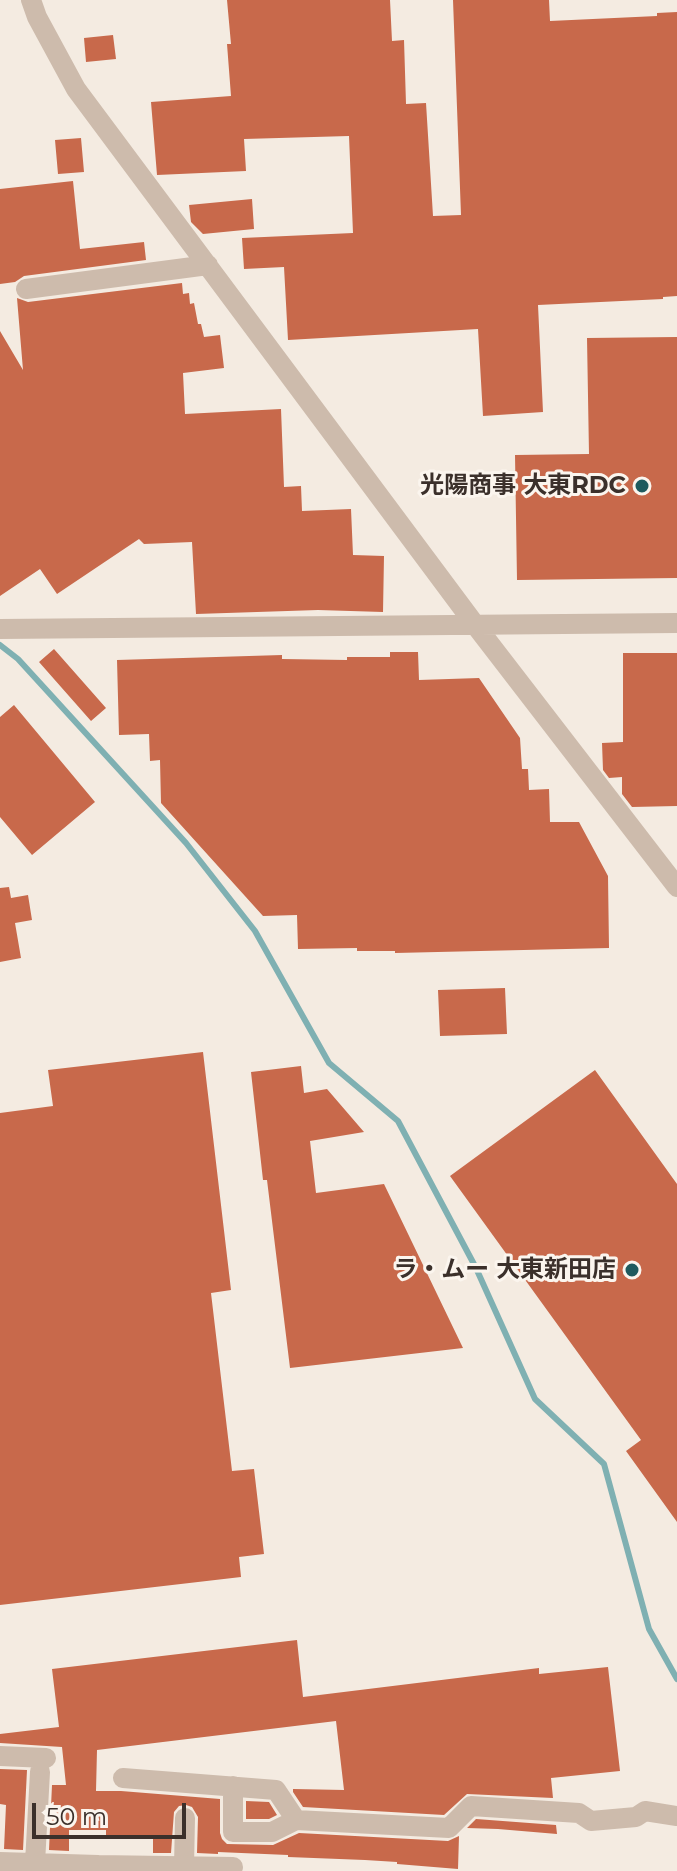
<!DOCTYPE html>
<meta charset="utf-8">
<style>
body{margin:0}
#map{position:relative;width:677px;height:1871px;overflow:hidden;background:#f4ebe1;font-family:Montserrat,sans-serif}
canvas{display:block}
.scale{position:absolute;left:32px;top:1803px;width:154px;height:36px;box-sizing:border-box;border:4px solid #3b302b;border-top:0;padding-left:10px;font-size:24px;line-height:28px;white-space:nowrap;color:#3b302b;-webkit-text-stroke:6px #fbf5ee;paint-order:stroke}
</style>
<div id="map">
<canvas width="677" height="1871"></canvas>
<div class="scale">50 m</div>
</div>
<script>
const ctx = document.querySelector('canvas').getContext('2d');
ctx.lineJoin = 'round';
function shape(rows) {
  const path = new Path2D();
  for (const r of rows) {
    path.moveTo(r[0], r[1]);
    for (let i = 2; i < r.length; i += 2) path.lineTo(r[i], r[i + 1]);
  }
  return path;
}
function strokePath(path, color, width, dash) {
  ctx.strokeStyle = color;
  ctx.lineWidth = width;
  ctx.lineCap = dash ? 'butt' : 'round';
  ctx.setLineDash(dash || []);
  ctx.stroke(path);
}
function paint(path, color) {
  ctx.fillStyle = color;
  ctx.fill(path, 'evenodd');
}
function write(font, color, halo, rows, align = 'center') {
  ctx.font = font + ' Montserrat,"Noto Sans JP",sans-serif';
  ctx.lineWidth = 6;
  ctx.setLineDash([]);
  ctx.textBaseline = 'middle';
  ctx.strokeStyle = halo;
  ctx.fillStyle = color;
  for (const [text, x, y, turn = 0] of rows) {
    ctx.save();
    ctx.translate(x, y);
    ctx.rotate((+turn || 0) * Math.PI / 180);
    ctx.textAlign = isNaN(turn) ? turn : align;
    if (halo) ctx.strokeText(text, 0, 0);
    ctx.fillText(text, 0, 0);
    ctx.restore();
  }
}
strokePath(shape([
 [0,645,18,659,186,843,255,931,329,1063,398,1121,476,1268,535,1399,604,1464,649,1629,677,1679]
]), '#7fb0b2', 6);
paint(shape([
 [227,0,390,0,392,41,404,40,406,104,426,103,433,216,461,215,453,0,549,0,550,21,657,16,657,13,677,12,677,296,663,297,663,299,538,305,543,412,483,416,478,329,288,340,284,267,244,269,242,238,353,233,349,136,244,139,246,171,157,175,151,102,231,96,227,44,231,44],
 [113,35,116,59,86,62,84,38],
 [81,138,84,172,58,174,55,140],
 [73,181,80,249,144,242,146,260,24,276,15,282,0,284,0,189],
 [252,199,254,229,203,234,191,222,189,205],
 [182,283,183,294,189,293,190,304,194,303,198,324,201,324,204,337,220,335,224,368,183,373,185,414,281,409,284,487,301,486,302,511,351,509,353,555,384,556,383,612,318,610,196,614,192,542,144,544,139,539,57,594,40,569,0,596,0,331,23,370,17,298,28,302],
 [677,337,677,578,517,580,515,455,589,454,587,338],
 [54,649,106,708,91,721,39,662],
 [390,652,418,652,419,680,479,678,520,738,522,769,528,769,529,790,549,789,550,822,579,822,608,876,609,948,395,953,395,951,357,951,357,948,298,949,297,915,263,916,161,803,160,760,150,761,149,734,119,735,117,660,282,655,282,659,347,660,347,657,390,657],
 [623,653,677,653,677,806,632,807,622,794,622,777,609,778,603,770,602,743,623,742],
 [14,705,95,802,32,855,0,817,0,717],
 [9,887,11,898,28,895,32,920,15,923,21,958,0,962,0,888],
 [505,988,507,1034,440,1036,438,990],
 [203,1052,231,1290,211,1293,232,1471,254,1469,264,1554,239,1557,241,1577,0,1605,0,1113,53,1106,48,1070],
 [301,1066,304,1093,327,1089,364,1132,310,1141,316,1193,384,1184,463,1348,290,1368,267,1180,263,1180,251,1072],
 [595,1070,677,1184,677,1522,626,1451,641,1440,450,1176],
 [297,1640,303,1697,539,1668,539,1674,608,1667,620,1771,551,1778,553,1798,467,1794,444,1815,303,1807,293,1792,293,1789,344,1790,336,1721,97,1750,96,1791,121,1791,220,1799,220,1833,222,1839,227,1844,273,1845,299,1833,448,1841,459,1836,458,1869,397,1864,397,1862,365,1860,288,1857,288,1855,218,1852,218,1854,197,1853,198,1817,192,1807,186,1805,179,1806,174,1812,171,1853,153,1853,153,1837,106,1836,106,1830,69,1830,69,1851,49,1850,52,1785,66,1785,62,1747,0,1743,0,1734,59,1727,52,1669],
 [0,1769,27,1770,23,1850,4,1849,6,1805,0,1804],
 [246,1801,269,1802,277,1815,269,1819,246,1819],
 [476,1819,556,1825,557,1834,498,1829,467,1828]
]), '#c8694b');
strokePath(shape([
 [31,0,37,17,76,89,476,626,677,887],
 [26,289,208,265],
 [0,629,677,623],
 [0,1756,46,1758],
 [123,1778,276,1790,296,1820,449,1828,471,1806,579,1813,591,1821,636,1817,645,1811,677,1816],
 [233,1786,233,1832,272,1832,296,1820],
 [0,1862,98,1865,101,1871],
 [35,1863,40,1772],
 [98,1865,233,1867],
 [184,1867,185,1818]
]), '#cdbbac', 20);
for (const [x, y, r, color] of [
 [642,486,8,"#1f5a5e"],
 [632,1270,8,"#1f5a5e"]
]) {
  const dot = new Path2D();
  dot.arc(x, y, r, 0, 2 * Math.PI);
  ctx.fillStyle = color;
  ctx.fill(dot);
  strokePath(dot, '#fbf5ee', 3);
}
write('bold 24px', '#3b302b', '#fbf5ee', [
 ["光陽商事 大東RDC",626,486],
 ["ラ・ムー 大東新田店",616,1270]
], 'right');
</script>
